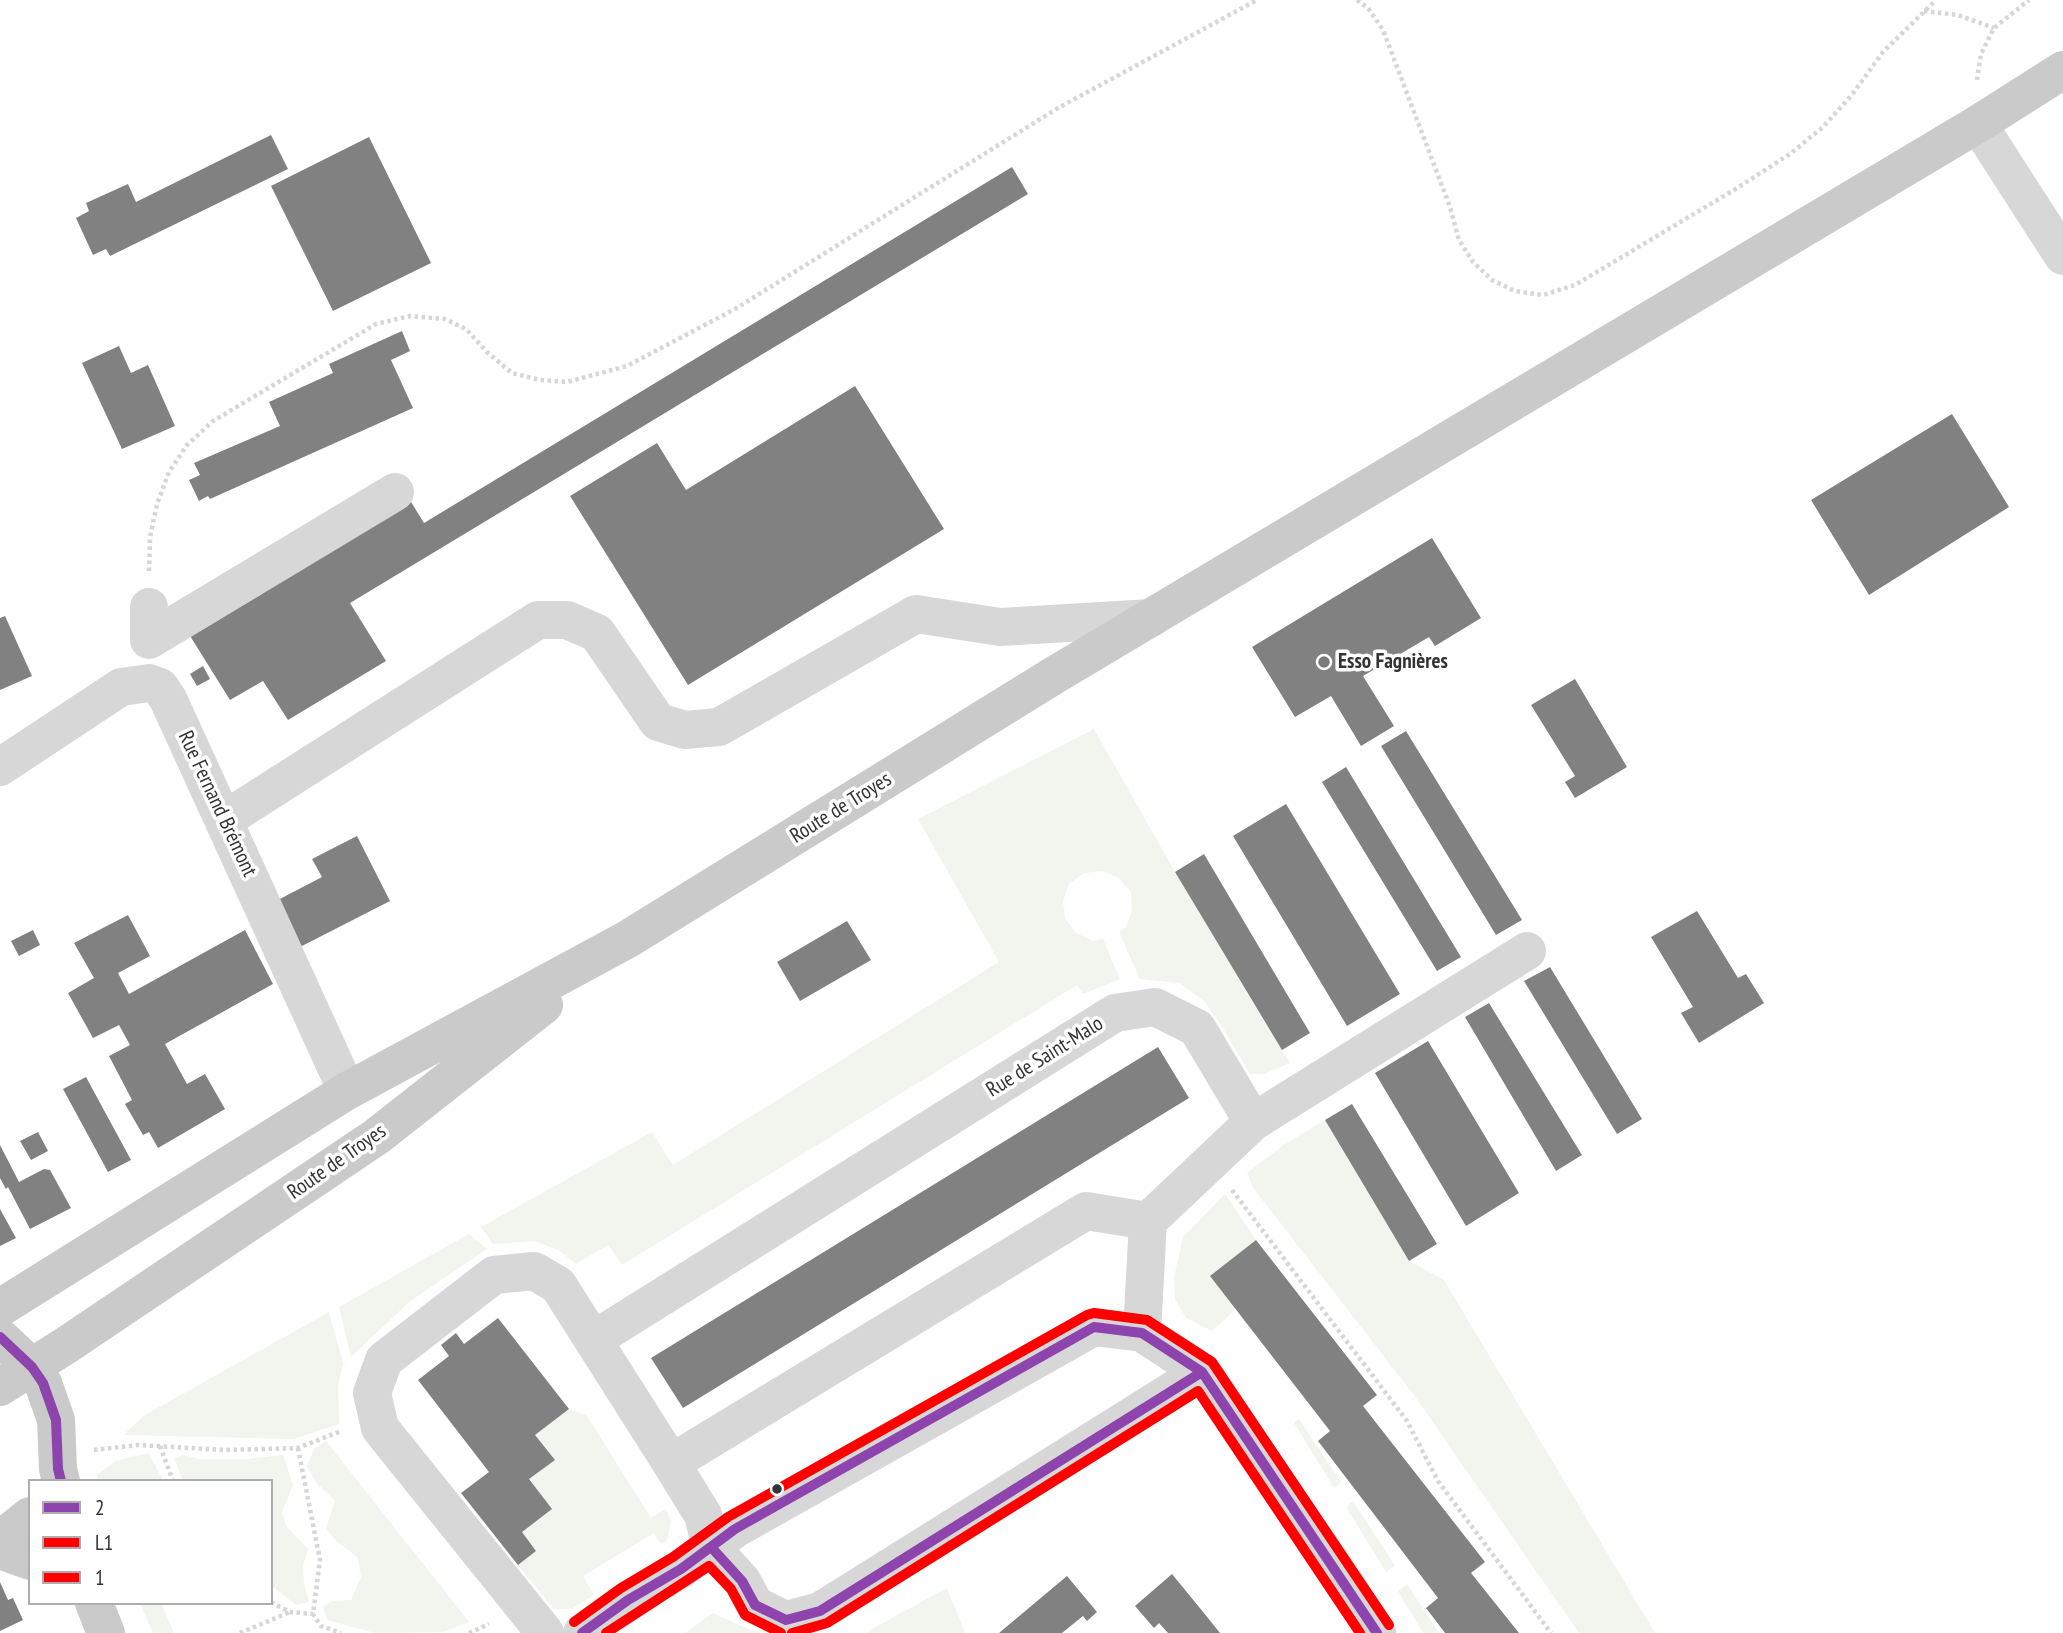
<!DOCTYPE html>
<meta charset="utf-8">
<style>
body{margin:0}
#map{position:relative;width:2063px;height:1633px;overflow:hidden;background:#fff;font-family:"PT Sans Narrow",sans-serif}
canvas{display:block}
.legend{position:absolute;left:28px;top:1479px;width:245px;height:126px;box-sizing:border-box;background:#fff;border:2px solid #adadad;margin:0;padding:9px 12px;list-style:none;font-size:21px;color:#333}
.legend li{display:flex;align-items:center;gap:14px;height:35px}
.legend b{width:35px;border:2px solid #adadad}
</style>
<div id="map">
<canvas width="2063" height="1633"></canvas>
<ul class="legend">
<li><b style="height:9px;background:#8e44ad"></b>2</li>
<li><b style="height:9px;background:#f00"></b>L1</li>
<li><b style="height:9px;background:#f00"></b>1</li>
</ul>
</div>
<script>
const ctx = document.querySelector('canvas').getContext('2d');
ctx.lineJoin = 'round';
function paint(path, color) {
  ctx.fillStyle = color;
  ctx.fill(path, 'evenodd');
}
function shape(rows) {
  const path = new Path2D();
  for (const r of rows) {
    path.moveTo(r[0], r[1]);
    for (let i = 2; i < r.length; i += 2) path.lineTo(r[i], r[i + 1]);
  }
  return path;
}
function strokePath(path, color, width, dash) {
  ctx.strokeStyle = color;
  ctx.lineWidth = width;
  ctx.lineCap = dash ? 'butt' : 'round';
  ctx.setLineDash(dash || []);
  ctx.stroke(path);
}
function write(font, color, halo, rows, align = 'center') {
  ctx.font = font + ' "PT Sans Narrow",sans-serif';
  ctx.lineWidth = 7;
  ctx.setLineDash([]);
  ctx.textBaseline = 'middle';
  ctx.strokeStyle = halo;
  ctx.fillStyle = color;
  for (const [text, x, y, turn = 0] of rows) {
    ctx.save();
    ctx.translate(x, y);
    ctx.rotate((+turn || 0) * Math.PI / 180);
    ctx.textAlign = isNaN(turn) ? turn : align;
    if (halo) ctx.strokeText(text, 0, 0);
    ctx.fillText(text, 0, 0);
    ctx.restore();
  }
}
paint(shape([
 [1094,729,1175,872,1290,1063,1264,1074,1250,1074,1224,1030,1205,1002,1179,983,1140,979,1119,932,1126,927,1132,911,1131,892,1119,878,1102,871,1084,873,1069,884,1063,901,1065,919,1076,933,1093,941,1103,939,1120,979,1083,994,1077,985,622,1265,608,1245,576,1264,560,1251,534,1241,493,1244,481,1227,652,1132,673,1165,999,962,918,819],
 [1325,1120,1409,1261,1444,1280,1655,1633,1579,1633,1414,1395,1254,1189,1247,1173,1285,1144],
 [1225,1194,1256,1240,1210,1276,1236,1309,1212,1331,1186,1318,1175,1299,1174,1277,1183,1237],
 [469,1234,487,1249,409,1302,351,1357,339,1307],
 [329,1312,343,1363,338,1387,339,1424,294,1439,123,1435,145,1415],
 [569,1409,587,1416,651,1518,666,1509,671,1522,667,1540,661,1544,654,1533,583,1576,594,1595,571,1609,554,1609,518,1565,536,1551,522,1532,551,1509,529,1479,554,1460,535,1435],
 [1299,1419,1341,1482,1334,1488,1294,1423],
 [326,1441,469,1622,443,1632,375,1633,327,1620,323,1606,332,1601,351,1600,361,1577,358,1558,334,1539,326,1528,335,1501,316,1482,307,1466,314,1449],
 [149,1453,163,1481,98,1481,97,1475,115,1461],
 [183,1455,201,1459,247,1459,283,1455,293,1485,282,1512,286,1526,308,1549,303,1566,304,1584,309,1602,296,1605,271,1585,271,1481,183,1481,174,1458],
 [1353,1501,1395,1566,1386,1572,1346,1507],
 [1407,1584,1439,1633,1423,1633,1398,1591],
 [947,1588,965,1633,867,1633,870,1630],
 [140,1603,161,1603,174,1633,153,1633],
 [713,1613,752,1631,761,1633,685,1633]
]), '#f1f5ed');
paint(shape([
 [271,135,288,169,110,256,106,249,93,255,76,218,89,211,86,203,128,184,136,202],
 [369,137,431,263,333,311,271,186],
 [1012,167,1028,194,350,603,386,661,288,720,263,681,230,700,187,631,408,497,424,523],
 [402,331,410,351,391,360,413,408,210,499,208,496,199,501,189,480,200,475,194,463,280,426,269,402,333,373,329,364],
 [119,346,131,373,148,365,175,426,122,449,82,363],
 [855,386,944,529,688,685,570,496,657,443,686,490],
 [1952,414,2009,507,1869,595,1811,500],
 [1432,538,1481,618,1435,646,1429,637,1363,676,1394,726,1361,746,1331,696,1295,717,1252,647],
 [5,616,32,676,0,690,0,618],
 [203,666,210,679,197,686,190,674],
 [1575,679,1627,767,1575,798,1565,782,1575,776,1531,705],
 [1406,731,1522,920,1496,935,1381,746],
 [1346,767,1461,957,1437,971,1322,782],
 [1286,804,1400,994,1347,1026,1233,836],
 [357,836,390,901,300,947,276,901,322,877,312,859],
 [1204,854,1310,1033,1282,1050,1175,872],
 [1697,911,1738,978,1746,974,1764,1003,1699,1043,1681,1013,1693,1007,1651,937],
 [128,915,150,956,118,973,129,994,245,930,273,984,165,1044,187,1084,205,1074,225,1109,158,1148,149,1132,143,1135,125,1104,132,1100,109,1056,130,1045,119,1025,93,1038,68,993,94,978,74,943],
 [847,921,871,960,800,1001,777,962],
 [33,930,40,945,19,956,11,941],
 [1550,967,1642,1119,1617,1134,1524,981],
 [1489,1003,1582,1155,1556,1171,1465,1017],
 [1428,1041,1519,1193,1466,1226,1375,1073],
 [1158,1047,1189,1098,683,1408,651,1358],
 [86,1077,131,1160,108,1172,63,1089],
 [1352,1104,1437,1244,1409,1261,1325,1120],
 [38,1132,48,1151,31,1160,20,1141],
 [0,1145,19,1182,44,1169,50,1170,71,1208,30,1229,8,1187,6,1189,0,1178],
 [0,1209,16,1238,0,1246],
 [1256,1240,1377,1395,1363,1406,1485,1562,1471,1573,1519,1633,1445,1633,1426,1608,1438,1598,1318,1441,1330,1431,1210,1276],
 [498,1318,569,1409,535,1435,555,1460,529,1479,552,1509,522,1532,536,1551,518,1565,461,1493,489,1472,418,1380,449,1356,441,1345,456,1333,464,1344],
 [1172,1574,1208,1618,1220,1633,1168,1633,1159,1623,1154,1628,1135,1606],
 [1067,1576,1097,1612,1087,1621,1083,1616,1062,1633,999,1633],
 [0,1582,8,1600,13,1598,23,1620,0,1631]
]), '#818181');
strokePath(shape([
 [1357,0,1368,8,1383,30,1450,207,1459,240,1473,262,1492,280,1515,291,1543,295,1575,285,1734,190,1790,154,1823,127,1851,96,1883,52,1936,0],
 [1924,11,1958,15,1994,28],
 [1977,80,1981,54,1994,28,2029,0],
 [149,571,150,537,157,504,169,472,187,445,213,421,376,324,410,316,445,319,466,329,487,352,512,373,540,380,567,382,627,366,735,309,1058,108,1257,0],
 [1232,1190,1407,1421,1438,1481,1551,1633],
 [160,1446,173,1481],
 [298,1448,320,1560,313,1614,321,1626,341,1633],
 [94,1450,138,1445,225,1450,298,1448,341,1431],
 [271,1602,290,1612,313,1614],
 [240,1633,290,1612],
 [469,1633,489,1624]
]), '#d6d6d6', 4.5, [3.5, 3.5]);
strokePath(shape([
 [1978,124,2063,256],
 [149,607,149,640,395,492],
 [0,767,121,687,149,683,160,687,168,699,347,1091],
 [224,820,538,620,567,620,597,633,658,722,685,730,719,727,916,614,1000,627,1151,618],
 [1253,1122,1527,951],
 [1142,1333,1148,1221],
 [671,1463,1086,1211,1148,1221,1253,1122,1197,1028,1155,1007,1115,1013,593,1340,671,1463,703,1515,711,1547,742,1581,755,1605,786,1620,820,1611,1202,1372],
 [545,1633,380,1428,372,1393,384,1360,494,1275,534,1271,558,1285,593,1340],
 [582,1633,628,1600,681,1569,735,1529,1094,1327,1142,1333,1202,1372,1377,1633]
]), '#d7d7d7', 38);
strokePath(shape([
 [0,1308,347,1091,628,939,1053,676,1978,124,2063,70],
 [0,1337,32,1367,43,1383,56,1420,58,1469,61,1481],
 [0,1387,65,1346,376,1137,544,1005],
 [0,1537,6,1535,30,1516],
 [0,1550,30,1561],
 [94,1603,106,1633]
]), '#cacaca', 38);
strokePath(shape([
 [0,1337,32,1367,43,1383,56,1420,58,1469,61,1481],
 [711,1547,742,1581,755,1605,786,1620,820,1611,1202,1372],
 [582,1633,628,1600,681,1569,735,1529,1094,1327,1142,1333,1202,1372,1377,1633]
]), '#8e44ad', 10);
strokePath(shape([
 [606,1633,709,1566,731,1589,745,1615,781,1633],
 [792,1633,827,1623,1198,1391,1360,1633]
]), '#f00', 10);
strokePath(shape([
 [574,1622,621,1588,673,1557,728,1517,1087,1315,1094,1313,1147,1320,1212,1362,1389,1625]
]), '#f00', 10);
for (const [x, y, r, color] of [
 [1324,662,7,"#7a7a7a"],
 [777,1489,6,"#333"]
]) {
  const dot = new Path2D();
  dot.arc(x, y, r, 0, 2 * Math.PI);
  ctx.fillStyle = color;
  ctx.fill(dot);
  strokePath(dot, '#fff', 2.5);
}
write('bold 21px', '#333', '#fff', [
 ["Esso Fagnières",1338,662]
], 'left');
write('21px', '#333', '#fff', [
 ["Rue Fernand Brémont",217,804,65],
 ["Route de Troyes",841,808,-32],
 ["Rue de Saint-Malo",1045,1057,-32],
 ["Route de Troyes",337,1162,-35]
]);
</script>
